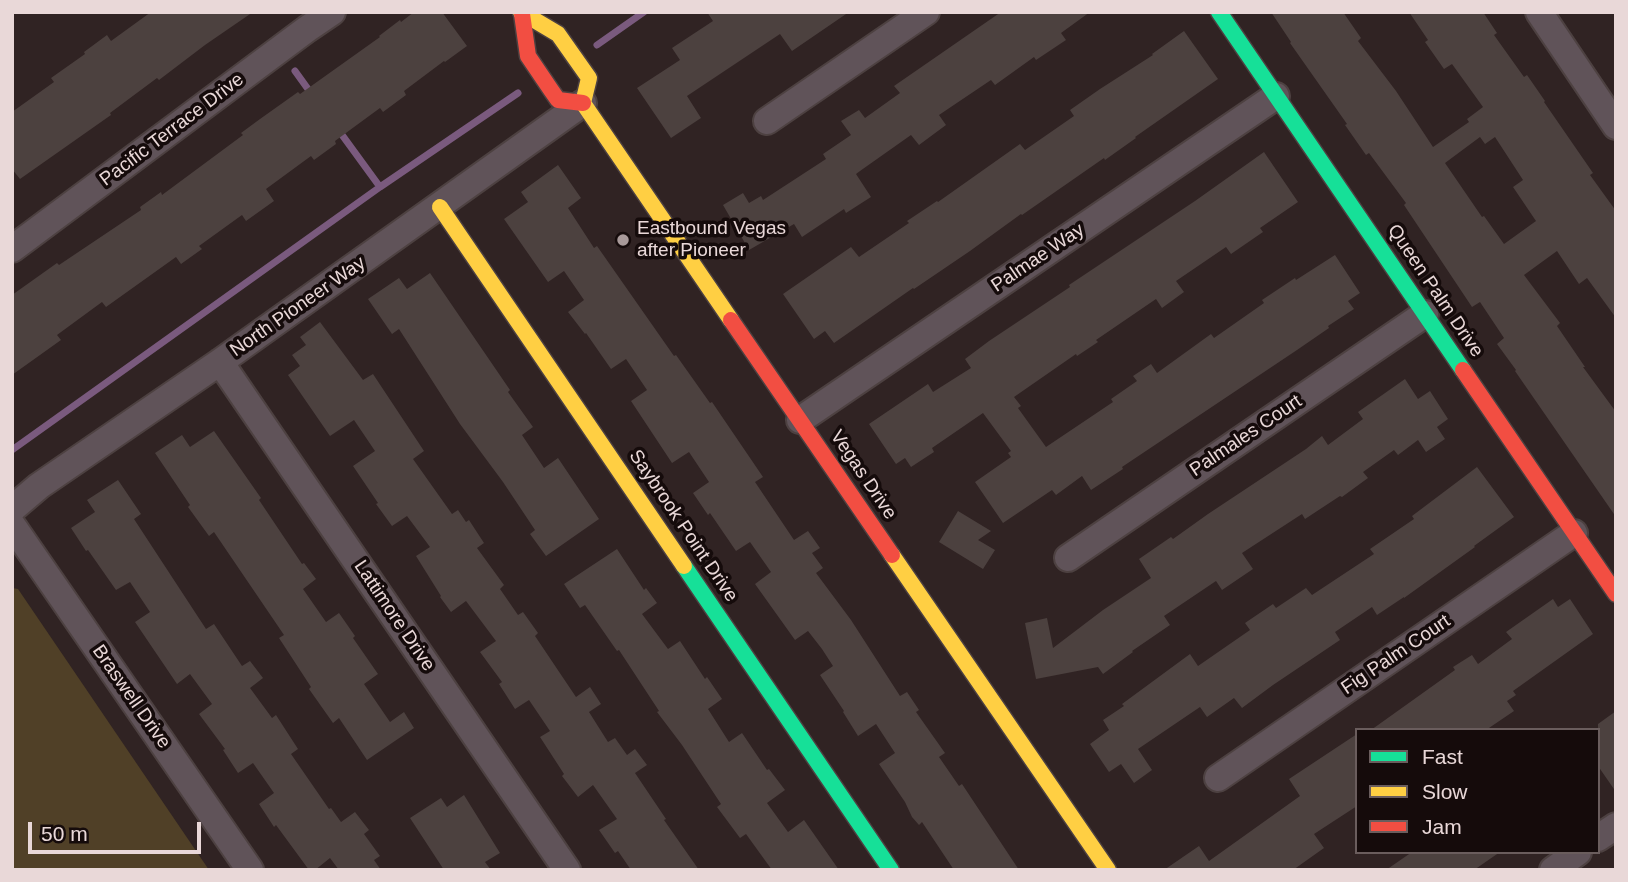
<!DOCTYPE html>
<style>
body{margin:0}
#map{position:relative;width:1628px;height:882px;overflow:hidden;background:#302323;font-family:Arial,sans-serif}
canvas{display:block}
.frame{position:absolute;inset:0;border:14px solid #e9d8d8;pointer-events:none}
.legend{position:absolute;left:1355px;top:728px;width:245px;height:126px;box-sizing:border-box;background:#150b0b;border:2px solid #6a5d5d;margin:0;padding:9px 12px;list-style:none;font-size:21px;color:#e9d8d8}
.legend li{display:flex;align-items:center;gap:14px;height:35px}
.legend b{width:35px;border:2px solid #6a5d5d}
.scale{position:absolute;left:28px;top:822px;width:173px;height:32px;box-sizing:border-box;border:4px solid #e9d8d8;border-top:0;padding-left:9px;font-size:21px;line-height:24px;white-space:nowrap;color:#e9d8d8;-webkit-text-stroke:5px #150b0b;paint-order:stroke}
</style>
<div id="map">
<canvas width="1628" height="882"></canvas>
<div class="frame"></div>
<ul class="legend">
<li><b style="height:9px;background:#16e098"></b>Fast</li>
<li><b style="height:9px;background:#ffcf43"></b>Slow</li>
<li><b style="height:9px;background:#f24e42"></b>Jam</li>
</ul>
<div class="scale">50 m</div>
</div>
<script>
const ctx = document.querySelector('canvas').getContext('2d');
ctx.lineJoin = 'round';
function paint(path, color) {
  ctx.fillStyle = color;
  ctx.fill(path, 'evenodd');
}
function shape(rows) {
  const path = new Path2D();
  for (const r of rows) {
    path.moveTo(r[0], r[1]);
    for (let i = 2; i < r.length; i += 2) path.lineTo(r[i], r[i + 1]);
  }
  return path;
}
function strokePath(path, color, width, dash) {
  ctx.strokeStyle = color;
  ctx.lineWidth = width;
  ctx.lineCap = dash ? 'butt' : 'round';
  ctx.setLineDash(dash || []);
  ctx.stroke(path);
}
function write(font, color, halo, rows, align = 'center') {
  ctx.font = font + ' Arial,sans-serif';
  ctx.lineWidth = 7;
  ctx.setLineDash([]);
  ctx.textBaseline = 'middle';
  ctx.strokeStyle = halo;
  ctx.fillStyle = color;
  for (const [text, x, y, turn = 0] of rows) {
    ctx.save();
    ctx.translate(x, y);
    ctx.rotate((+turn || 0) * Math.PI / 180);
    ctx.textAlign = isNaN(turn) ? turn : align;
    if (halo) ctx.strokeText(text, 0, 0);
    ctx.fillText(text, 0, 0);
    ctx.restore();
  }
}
paint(shape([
 [12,588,18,589,209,870,12,870]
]), '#504027');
strokePath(shape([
 [597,45,644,12],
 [295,71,313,96],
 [337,128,380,187],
 [12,450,380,187,518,93]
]), '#7a5a7e', 7);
paint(shape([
 [151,12,253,12,205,45,159,80,157,78,110,113,111,115,20,179,12,169,12,112,54,82,51,78,85,54,84,52,107,35,111,41],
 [414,12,442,12,467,46,445,62,444,61,404,91,406,95,383,112,380,108,335,141,336,144,314,160,311,156,266,189,274,201,246,221,242,215,199,246,202,249,181,264,176,257,106,307,102,302,57,335,61,340,12,375,12,295,57,263,59,265,141,210,140,207,161,192,162,195,243,135,241,133,260,119,298,92,300,94,380,37,379,36,400,20,401,22],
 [707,12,849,12,792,51,780,34,687,96,701,118,671,138,637,88,680,60,672,48,713,21],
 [1001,12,1090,12,1061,33,1066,40,1036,60,1034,57,995,85,991,80,939,115,946,125,919,145,911,135,860,171,856,174,871,197,846,213,844,209,802,237,794,224,749,250,723,205,743,193,749,203,761,196,763,200,826,159,823,154,851,135,841,121,859,110,865,118,900,93,894,86],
 [1271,12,1343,12,1361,38,1358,41,1396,91,1433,147,1469,122,1467,119,1483,107,1452,64,1444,69,1425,42,1428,40,1409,12,1483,12,1497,33,1494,35,1524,77,1527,75,1545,101,1544,102,1593,173,1590,175,1616,211,1616,318,1587,278,1579,284,1557,251,1524,275,1560,323,1557,326,1585,367,1583,367,1616,412,1616,517,1515,371,1516,370,1497,344,1504,338,1480,302,1472,307,1404,205,1406,203,1369,153,1366,155,1345,125,1347,124,1290,43,1291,42],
 [1480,137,1485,144,1495,137,1523,180,1513,187,1536,221,1504,244,1484,216,1482,217,1445,163],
 [1184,31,1218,79,1135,137,1136,138,1105,160,1104,158,1022,215,1021,214,970,251,914,289,913,288,834,343,825,331,814,339,783,294,851,247,859,257,909,223,907,221,937,201,938,202,1020,144,1025,150,1074,116,1070,110,1100,89,1153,55,1152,54],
 [1264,152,1298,202,1260,228,1263,232,1231,254,1226,247,1176,281,1184,292,1162,308,1156,299,1096,340,1098,342,1077,356,1076,354,1014,397,1021,406,1018,408,1046,447,1113,402,1111,399,1137,381,1133,376,1151,364,1157,373,1211,334,1214,338,1264,303,1262,300,1295,278,1296,280,1335,255,1360,293,1348,301,1354,309,1328,326,1329,328,1297,350,1122,467,1123,469,1091,490,1082,476,1056,495,1052,490,1003,523,975,482,1011,457,1008,453,1011,451,983,413,932,448,934,452,911,467,905,458,896,464,869,424,928,384,933,392,971,368,965,359,989,341,1070,287,1069,285,1195,201],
 [558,165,581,198,568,208,594,248,597,246,674,356,676,355,710,403,712,402,763,477,755,482,794,540,808,531,820,548,812,553,823,568,816,573,851,620,900,696,907,692,919,710,916,712,945,753,939,757,959,786,962,784,1019,870,954,870,922,822,919,825,912,817,905,802,879,764,895,753,876,724,858,736,843,712,844,711,820,675,833,666,822,649,808,631,795,640,755,584,771,572,750,542,736,551,710,513,708,515,693,493,709,482,689,452,672,463,631,401,647,390,626,359,611,369,586,333,585,334,568,312,584,300,564,271,548,282,504,219,528,202,521,192],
 [430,273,510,390,508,392,533,427,522,435,544,468,558,458,599,519,546,556,530,534,535,530,503,482,460,424,399,329,392,334,368,299,399,278,407,289],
 [320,322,363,380,373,374,424,451,413,459,452,514,458,510,466,522,469,520,484,543,477,548,504,585,500,589,518,615,523,612,538,633,535,636,576,697,590,687,601,704,589,712,608,742,615,738,627,755,635,749,647,765,635,773,666,819,664,820,699,870,631,870,618,851,615,853,599,830,617,819,593,785,578,797,562,776,564,774,540,737,550,731,529,700,515,709,499,684,502,682,480,652,496,641,466,601,451,612,440,597,441,596,416,556,430,547,407,516,392,526,376,504,378,503,353,466,375,451,354,420,330,436,288,375,300,366,292,355,306,345,300,337],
 [1405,379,1418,399,1430,391,1448,419,1437,427,1445,439,1426,452,1418,440,1398,455,1394,450,1363,472,1368,478,1342,497,1340,496,1305,519,1302,514,1242,553,1253,569,1222,590,1216,581,1164,616,1170,625,1132,651,1133,652,1103,674,1098,667,1036,679,1025,623,1047,618,1053,648,1103,610,1151,578,1139,559,1171,537,1173,539,1208,514,1306,449,1322,436,1328,445,1363,419,1358,412],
 [214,431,261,498,259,500,302,564,304,563,316,579,303,589,326,622,339,613,355,636,353,638,378,674,364,684,390,722,404,712,414,728,367,760,339,718,333,723,309,689,311,687,279,638,284,635,214,532,209,536,188,507,190,505,155,453,182,435,190,447],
 [1477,467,1514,517,1474,546,1475,547,1404,598,1404,597,1377,615,1372,607,1335,632,1340,640,1273,685,1242,708,1234,698,1207,717,1200,707,1138,749,1152,770,1134,783,1121,764,1109,772,1090,744,1109,730,1103,720,1124,706,1122,704,1190,654,1198,666,1250,630,1245,623,1273,604,1276,608,1306,588,1312,595,1374,554,1370,549,1414,519,1412,516],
 [118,480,141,514,134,519,206,629,214,624,242,666,250,661,263,678,250,688,272,718,276,715,298,749,291,754,329,809,331,808,341,822,355,812,369,830,364,834,380,856,374,860,381,870,339,870,330,858,315,870,309,870,276,825,274,827,259,804,274,793,253,763,238,773,223,750,225,749,199,714,212,704,190,674,177,684,135,622,150,612,130,582,116,590,88,550,86,551,71,528,95,512,87,500],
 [958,511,991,531,978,540,995,550,983,569,939,542],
 [617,549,644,590,646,588,657,603,642,614,668,649,680,641,705,679,707,677,722,699,708,709,729,742,742,733,767,770,769,769,785,790,767,803,788,832,804,820,839,870,772,870,746,834,740,838,717,807,721,804,682,745,657,712,659,711,619,650,617,651,585,605,580,608,564,584],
 [1553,599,1558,607,1570,599,1593,634,1513,691,1516,695,1507,701,1514,711,1486,730,1371,730,1455,670,1453,667,1472,655,1478,664,1512,639,1506,632],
 [1616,711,1616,792,1598,766,1598,724],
 [1357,734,1357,806,1314,834,1324,848,1293,870,1164,870,1199,846,1209,861,1300,796,1289,779],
 [464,795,500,853,485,862,491,870,444,870,410,818,441,798,447,807],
 [1412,852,1500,852,1474,870,1386,870]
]), '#4c413f');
const street = shape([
 [1539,12,1616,126],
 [767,121,926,12],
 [12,249,307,29,332,12],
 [220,362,567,870],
 [800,420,1276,96],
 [12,509,39,486,220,362,583,103],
 [12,525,250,870],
 [1068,558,1425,314],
 [1218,778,1574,533],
 [1598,838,1616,826],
 [1553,870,1578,852]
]);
const fast = shape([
 [1219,12,1463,370],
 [684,566,891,870]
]);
const slow = shape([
 [521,12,558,34,589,78,583,103,731,320],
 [440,207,684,566],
 [892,555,1108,870]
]);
const jam = shape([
 [522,14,528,56,551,90,558,100,583,103],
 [731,320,892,555],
 [1463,370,1616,594]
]);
strokePath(street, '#4d4141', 30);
strokePath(fast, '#4d4141', 19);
strokePath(slow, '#4d4141', 19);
strokePath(jam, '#4d4141', 19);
strokePath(street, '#605359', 26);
strokePath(fast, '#16e098', 16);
strokePath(slow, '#ffcf43', 16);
strokePath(jam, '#f24e42', 16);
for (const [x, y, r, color] of [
 [623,240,7,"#a89999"]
]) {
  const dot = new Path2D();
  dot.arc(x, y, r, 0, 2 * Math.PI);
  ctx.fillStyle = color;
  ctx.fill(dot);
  strokePath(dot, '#150b0b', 2.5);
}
write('19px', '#e9d8d8', '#150b0b', [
 ["Pacific Terrace Drive",172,130,-37],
 ["Palmae Way",1038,258,-34],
 ["Queen Palm Drive",1435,291,56],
 ["North Pioneer Way",298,307,-35],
 ["Palmales Court",1246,436,-34],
 ["Vegas Drive",863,475,56],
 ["Saybrook Point Drive",683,526,56],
 ["Lattimore Drive",394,616,56],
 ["Fig Palm Court",1396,655,-34],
 ["Braswell Drive",131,697,55]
]);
write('19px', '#e9d8d8', '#150b0b', [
 ["Eastbound Vegas",637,229],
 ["after Pioneer",637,251]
], 'left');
</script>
